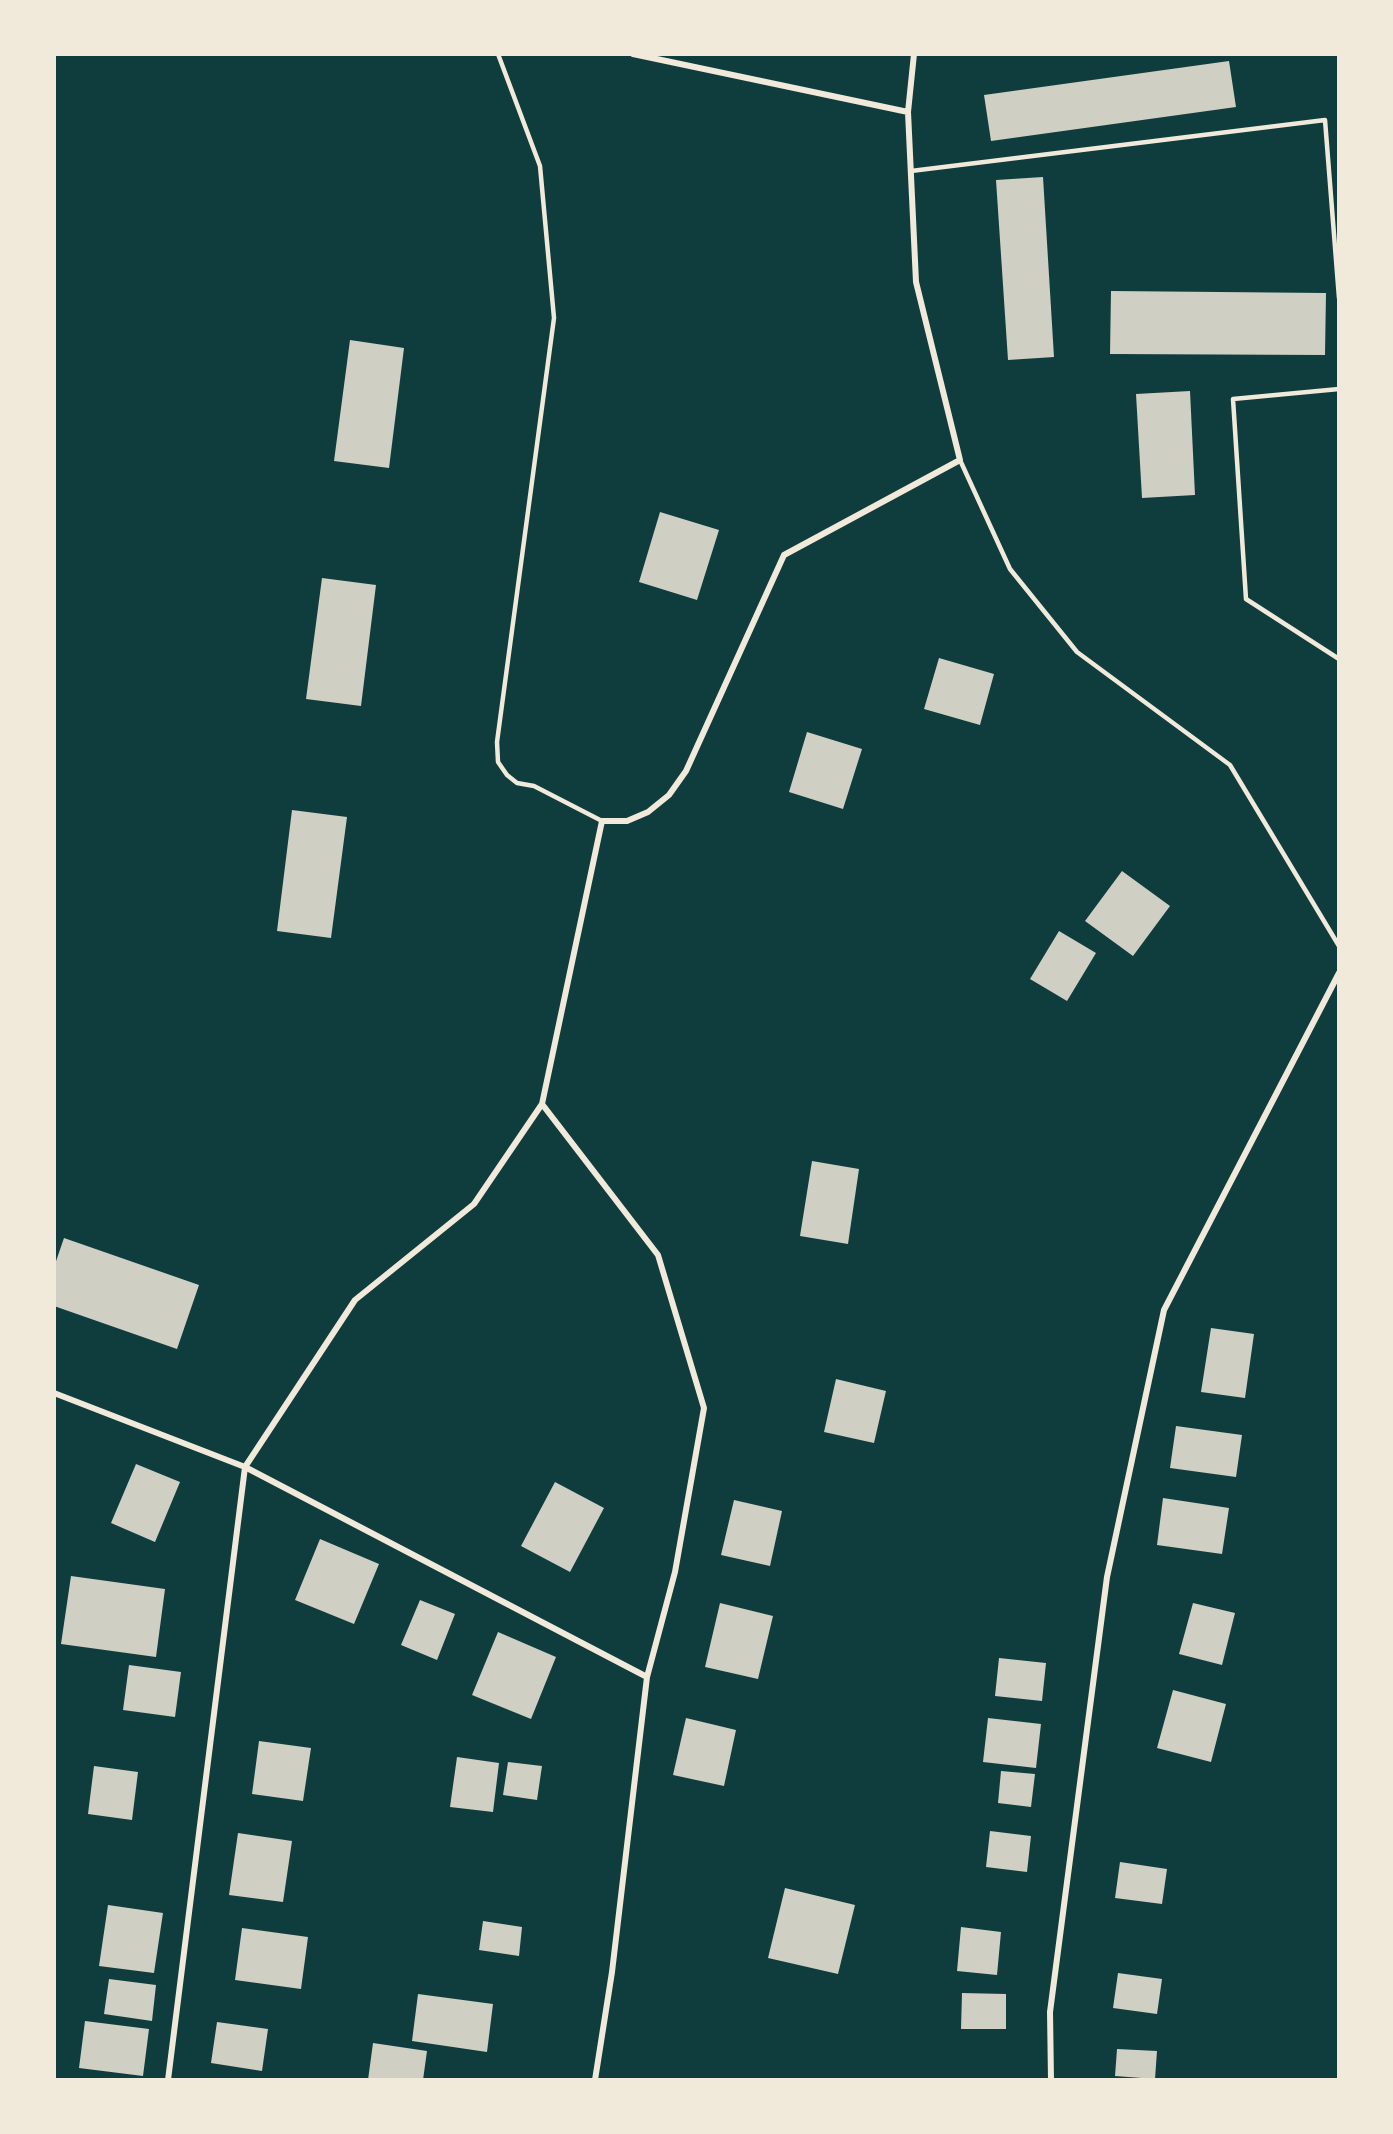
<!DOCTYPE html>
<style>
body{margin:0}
#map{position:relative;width:1393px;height:2134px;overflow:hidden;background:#0f3d3e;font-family:"Source Serif 4",serif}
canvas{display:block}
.frame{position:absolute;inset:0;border:56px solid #f1e9da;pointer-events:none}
</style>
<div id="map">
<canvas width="1393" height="2134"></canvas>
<div class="frame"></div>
</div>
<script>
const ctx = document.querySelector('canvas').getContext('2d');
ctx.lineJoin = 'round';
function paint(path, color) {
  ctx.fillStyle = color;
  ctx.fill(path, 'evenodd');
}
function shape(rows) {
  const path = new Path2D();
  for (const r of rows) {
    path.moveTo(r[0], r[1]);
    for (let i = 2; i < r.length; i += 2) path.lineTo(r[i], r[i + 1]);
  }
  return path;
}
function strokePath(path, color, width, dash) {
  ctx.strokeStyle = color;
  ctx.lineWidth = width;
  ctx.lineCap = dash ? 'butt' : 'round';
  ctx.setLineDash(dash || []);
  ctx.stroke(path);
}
paint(shape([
 [1229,61,1236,107,991,141,984,95],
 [1043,177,1054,357,1008,360,996,180],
 [1111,291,1326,293,1325,355,1110,354],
 [350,340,404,348,389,468,334,461],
 [1190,391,1195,495,1142,498,1136,394],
 [660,512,719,530,697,600,639,582],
 [322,578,376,585,361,706,306,699],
 [939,658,994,674,980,725,924,709],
 [807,732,862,749,843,809,789,792],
 [292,810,347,817,331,938,277,931],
 [1122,871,1170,906,1133,956,1085,921],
 [1059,931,1096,953,1067,1001,1030,979],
 [812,1161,859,1169,848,1244,800,1236],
 [64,1238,199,1285,177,1349,54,1306,54,1267],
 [1211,1328,1254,1334,1245,1398,1201,1392],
 [836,1379,886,1391,874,1443,824,1432],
 [1176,1426,1242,1435,1236,1477,1170,1468],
 [136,1464,180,1482,155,1542,111,1523],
 [555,1482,604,1508,570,1572,521,1546],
 [1163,1498,1229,1508,1222,1554,1157,1545],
 [734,1500,782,1511,770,1566,721,1555],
 [320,1539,379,1564,354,1624,295,1600],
 [71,1576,165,1589,156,1657,61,1644],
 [420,1600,455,1614,437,1660,401,1645],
 [720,1603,773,1616,758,1679,705,1667],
 [1193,1603,1235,1613,1222,1665,1179,1654],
 [498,1632,556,1657,531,1719,472,1695],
 [999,1658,1046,1663,1042,1701,995,1696],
 [129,1665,181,1672,175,1717,123,1710],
 [1173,1690,1226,1704,1211,1762,1157,1748],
 [686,1718,736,1730,724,1786,673,1775],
 [988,1718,1041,1724,1036,1768,983,1762],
 [259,1741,311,1748,303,1801,252,1794],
 [457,1757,499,1763,493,1812,450,1807],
 [508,1762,542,1766,537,1800,503,1795],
 [94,1766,138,1772,132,1820,88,1814],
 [1001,1771,1035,1774,1031,1807,998,1803],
 [990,1831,1031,1836,1027,1872,986,1867],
 [238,1833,292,1841,283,1902,229,1895],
 [1120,1862,1167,1869,1162,1904,1115,1898],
 [785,1888,855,1905,838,1974,768,1958],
 [108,1905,163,1913,154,1973,99,1966],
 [483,1921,522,1927,519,1956,479,1950],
 [961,1927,1001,1932,997,1975,957,1971],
 [242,1928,308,1937,301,1989,235,1980],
 [1118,1973,1162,1979,1157,2014,1113,2008],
 [109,1979,156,1985,152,2021,104,2014],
 [962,1993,1006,1994,1006,2029,961,2029],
 [418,1994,493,2004,487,2052,412,2041],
 [85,2021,149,2029,143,2076,79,2068],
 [217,2022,268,2029,262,2071,211,2063],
 [373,2043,427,2051,423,2080,368,2080],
 [1117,2049,1157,2051,1155,2079,1115,2076]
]), '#cfcfc3');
strokePath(shape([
 [498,54,540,166,554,318,497,742,498,762,507,775,517,783,534,786,602,821],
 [911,171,1325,120,1339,298],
 [1339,389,1233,399,1246,599,1339,659],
 [960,460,1010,569,1077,652,1230,765,1339,946]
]), '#f1e9da', 4.5);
strokePath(shape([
 [633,54,908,112],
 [54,1393,245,1467,647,1677],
 [168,2080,245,1467,355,1300,474,1204,542,1104],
 [595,2080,612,1972,647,1677,675,1572,704,1408,658,1255,542,1104,602,821,627,821,648,812,669,795,686,771,784,555,960,460,916,282,908,112,914,54],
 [1051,2080,1050,2012,1107,1577,1164,1310,1339,973]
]), '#f1e9da', 6);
</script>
